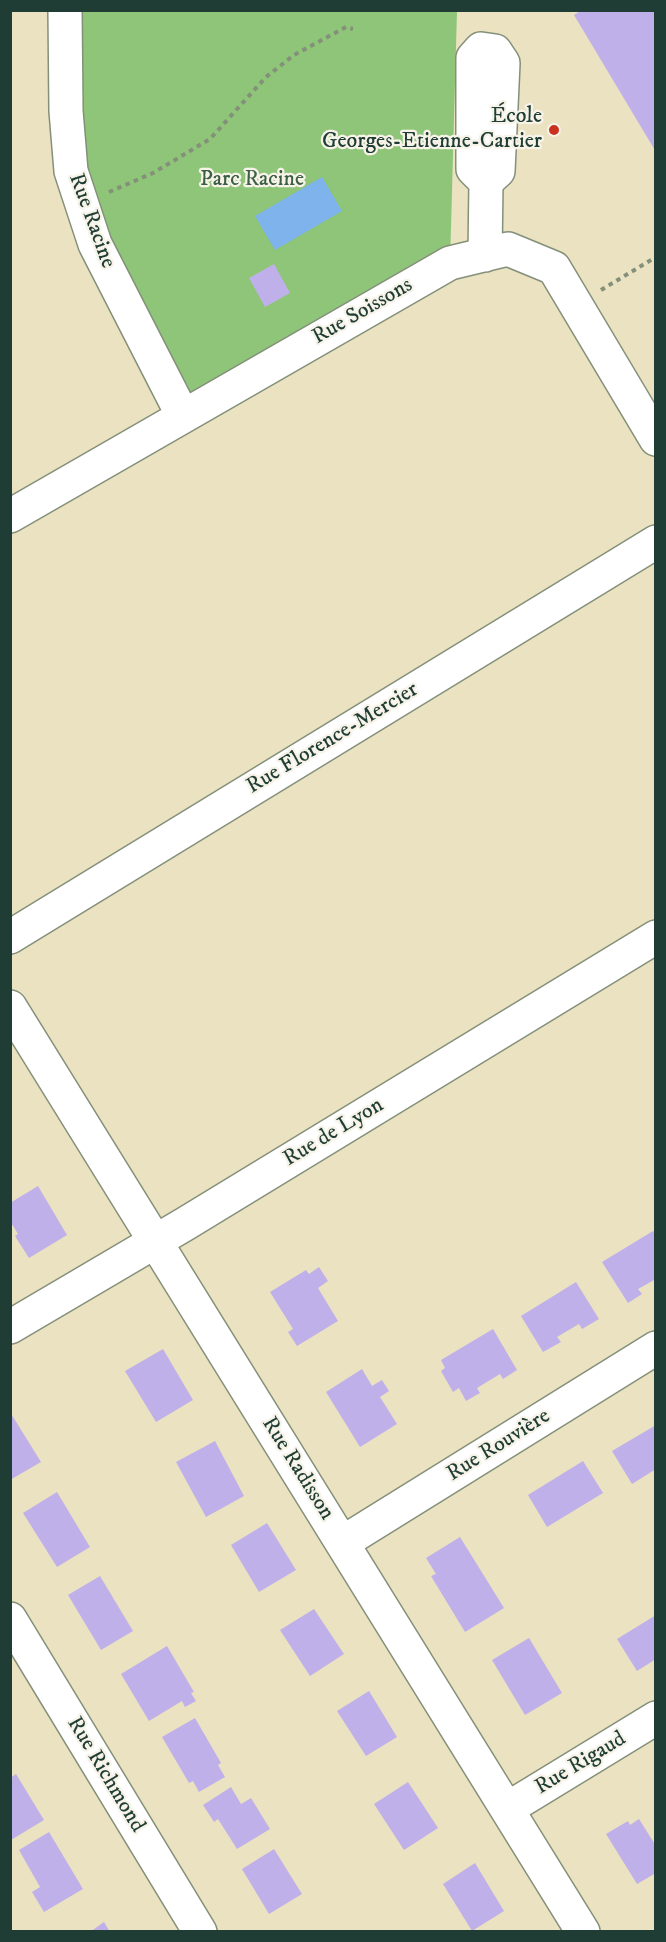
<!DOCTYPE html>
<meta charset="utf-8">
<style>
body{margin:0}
#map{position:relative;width:666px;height:1942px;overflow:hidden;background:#eae2c0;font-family:"IM FELL DW Pica",serif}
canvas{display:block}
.frame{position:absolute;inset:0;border:12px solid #1f3d34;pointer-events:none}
</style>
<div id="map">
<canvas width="666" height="1942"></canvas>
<div class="frame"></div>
</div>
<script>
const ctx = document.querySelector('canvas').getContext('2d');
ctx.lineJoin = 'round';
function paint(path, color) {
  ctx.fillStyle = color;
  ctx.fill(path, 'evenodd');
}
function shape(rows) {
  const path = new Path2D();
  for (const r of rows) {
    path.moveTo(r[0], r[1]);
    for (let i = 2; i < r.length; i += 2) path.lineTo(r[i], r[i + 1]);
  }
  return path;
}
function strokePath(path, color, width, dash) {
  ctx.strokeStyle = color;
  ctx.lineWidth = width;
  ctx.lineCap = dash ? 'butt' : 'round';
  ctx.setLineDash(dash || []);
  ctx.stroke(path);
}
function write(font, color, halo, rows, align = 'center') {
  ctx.font = font + ' "IM FELL DW Pica",serif';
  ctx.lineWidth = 4.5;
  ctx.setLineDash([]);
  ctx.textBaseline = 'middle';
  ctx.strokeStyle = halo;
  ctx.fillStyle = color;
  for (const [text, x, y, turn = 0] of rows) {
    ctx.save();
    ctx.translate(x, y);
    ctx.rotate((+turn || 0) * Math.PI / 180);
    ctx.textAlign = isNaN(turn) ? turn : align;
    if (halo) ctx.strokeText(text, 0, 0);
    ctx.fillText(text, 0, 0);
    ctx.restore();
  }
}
paint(shape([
 [65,11,457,11,450,263,182,414,95,244]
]), '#8ec578');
paint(shape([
 [322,177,342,211,275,250,255,216]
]), '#7eb3ec');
paint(shape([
 [582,10,656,10,656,152,574,15],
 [274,264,290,293,265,307,249,278],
 [38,1186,67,1235,29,1258,15,1236,18,1234,10,1221,10,1203],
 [653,1231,656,1235,656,1279,638,1289,642,1294,628,1303,602,1262],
 [319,1267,328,1281,318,1288,338,1321,297,1346,288,1332,293,1329,270,1292,306,1270,309,1274],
 [576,1282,599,1319,582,1329,579,1324,557,1337,561,1342,543,1352,521,1316],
 [493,1329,517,1370,503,1379,500,1374,477,1388,480,1393,466,1401,459,1388,453,1392,441,1371,445,1368,441,1360],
 [163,1349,193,1400,156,1422,125,1371],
 [362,1369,372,1386,382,1380,389,1391,380,1397,397,1424,360,1447,326,1392],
 [10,1412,41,1462,10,1480],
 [656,1425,656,1469,632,1484,612,1451],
 [215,1441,244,1496,206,1517,176,1462],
 [583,1461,603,1493,547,1527,528,1495],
 [57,1492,90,1547,57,1567,23,1513],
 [267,1523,296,1570,259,1592,231,1545],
 [460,1537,504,1608,465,1632,431,1576,436,1574,426,1558],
 [100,1576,133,1631,101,1650,68,1595],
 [314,1609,344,1654,310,1676,280,1630],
 [656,1615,656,1659,637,1671,617,1639],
 [529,1638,562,1693,525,1715,492,1660],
 [167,1646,194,1692,191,1693,196,1701,185,1707,182,1701,149,1721,121,1674],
 [369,1691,397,1737,366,1756,337,1711],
 [195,1718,221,1763,218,1765,225,1777,199,1792,193,1781,189,1783,162,1737],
 [16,1774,44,1820,11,1840,10,1778],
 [408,1782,438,1828,404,1850,374,1804],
 [231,1787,241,1804,251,1798,270,1829,237,1849,218,1819,214,1822,203,1805],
 [639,1819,656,1846,656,1873,637,1884,606,1834,628,1821,630,1825],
 [49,1832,83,1889,44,1912,32,1892,40,1887,19,1850],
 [274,1849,302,1894,269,1914,242,1869],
 [475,1863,504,1911,472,1931,443,1884],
 [104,1922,110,1932,90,1932]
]), '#c0b0ea');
const minor = shape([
 [65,10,66,111,71,171,95,244,182,414],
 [485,255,486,182,473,169,473,58,481,49,495,51,503,63,498,171,486,182],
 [10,516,450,263,508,249,554,268,656,439],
 [10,937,656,542],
 [10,1007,583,1932],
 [10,1327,185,1224,656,937],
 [342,1543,656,1348],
 [10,1619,200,1932],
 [507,1809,656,1718]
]);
strokePath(minor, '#84907a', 36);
strokePath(shape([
 [109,192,153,173,210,139,266,77,294,55,346,27,353,29],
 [601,290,656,257]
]), '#84907a', 4, [4.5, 4.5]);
strokePath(minor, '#fff', 33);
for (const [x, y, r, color] of [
 [554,130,6,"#c8321e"]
]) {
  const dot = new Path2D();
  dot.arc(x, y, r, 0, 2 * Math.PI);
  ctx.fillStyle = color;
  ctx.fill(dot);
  strokePath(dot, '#f7f3e8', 2);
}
write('22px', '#1f3d34', '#f7f3e8', [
 ["École",542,117],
 ["Georges-Etienne-Cartier",542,142]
], 'right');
write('22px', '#3b5f45', '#f7f3e8', [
 ["Parc Racine",252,180]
]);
write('22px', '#1f3d34', '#f7f3e8', [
 ["Rue Racine",91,221,70],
 ["Rue Soissons",363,312,-30],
 ["Rue Florence-Mercier",333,739,-31],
 ["Rue de Lyon",334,1133,-31],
 ["Rue Rouvière",499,1446,-32],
 ["Rue Radisson",297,1469,58],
 ["Rue Rigaud",581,1764,-31],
 ["Rue Richmond",105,1775,59]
]);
</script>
